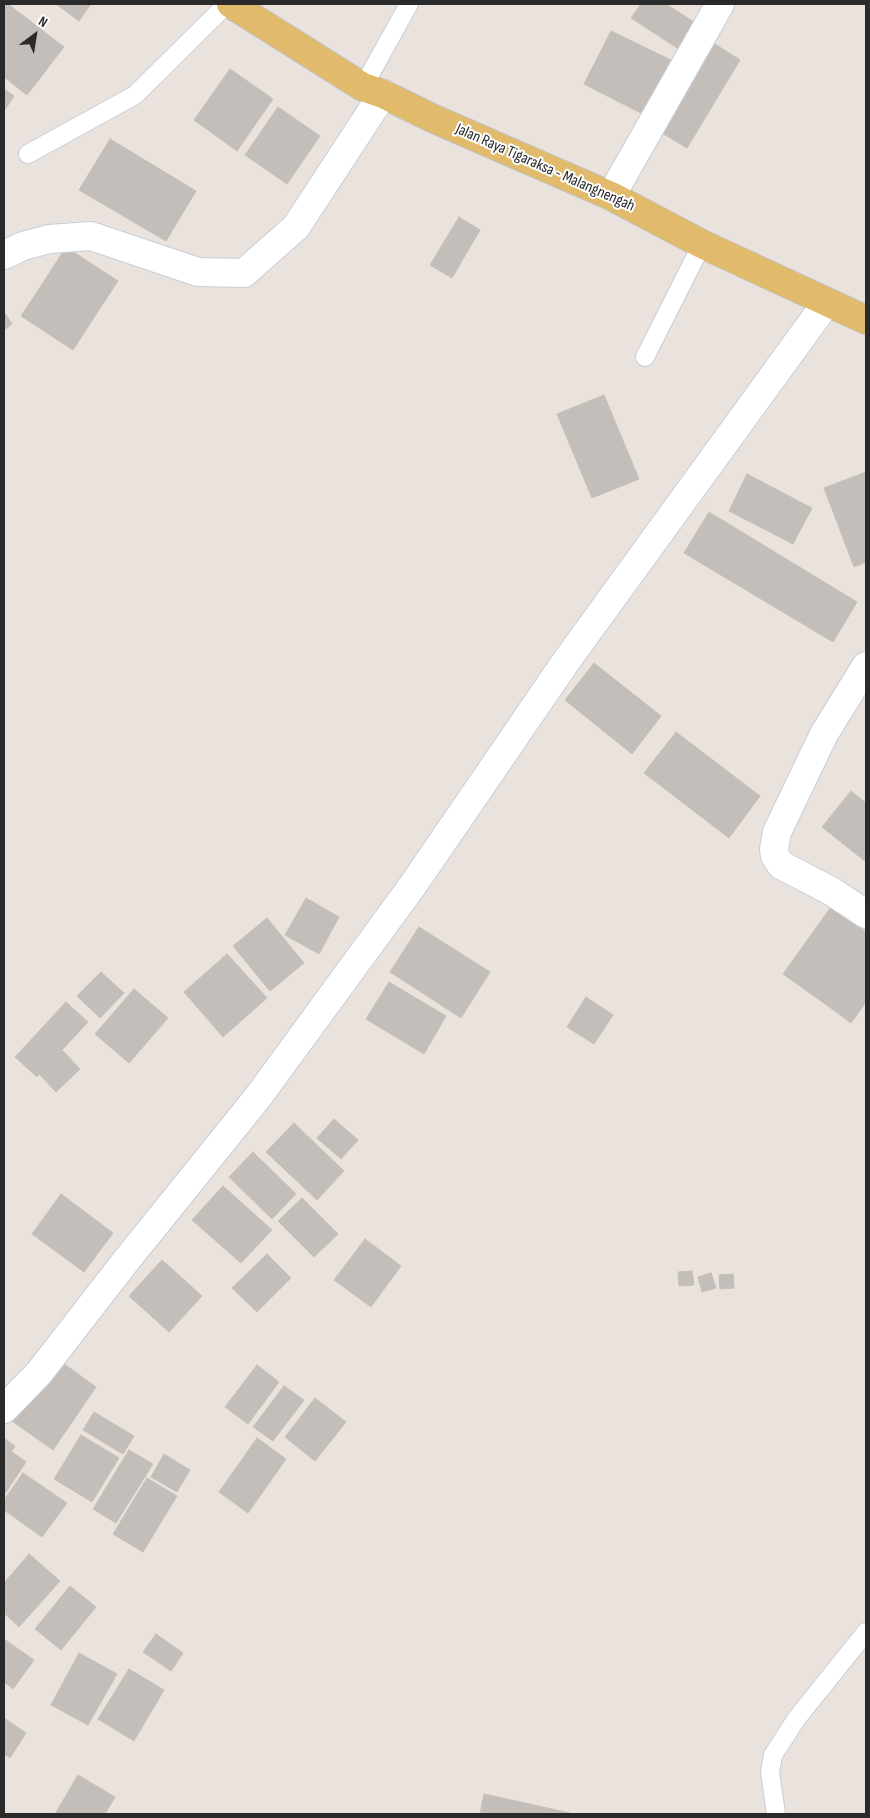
<!DOCTYPE html>
<style>
body{margin:0}
#map{position:relative;width:870px;height:1818px;overflow:hidden;background:#eae3dd;font-family:"Sofia Sans Condensed",sans-serif}
canvas{display:block}
.frame{position:absolute;inset:0;border:5px solid #2a2a2a;pointer-events:none}
.north{position:absolute;left:10px;top:10px;width:50px;height:50px;-webkit-text-stroke:4px #fff;paint-order:stroke;rotate:31deg;font-size:14px;font-weight:700;line-height:20px;text-align:center;color:#2a2a2a}
.north::after{content:'';display:block;margin:auto;width:18px;height:22px;background:#2a2a2a;clip-path:polygon(50% 0,100% 100%,50% 72%,0 100%)}
</style>
<div id="map">
<canvas width="870" height="1818"></canvas>
<div class="frame"></div>
<div class="north">N</div>
</div>
<script>
const ctx = document.querySelector('canvas').getContext('2d');
ctx.lineJoin = 'round';
function paint(path, color) {
  ctx.fillStyle = color;
  ctx.fill(path, 'evenodd');
}
function shape(rows) {
  const path = new Path2D();
  for (const r of rows) {
    path.moveTo(r[0], r[1]);
    for (let i = 2; i < r.length; i += 2) path.lineTo(r[i], r[i + 1]);
  }
  return path;
}
function strokePath(path, color, width, dash) {
  ctx.strokeStyle = color;
  ctx.lineWidth = width;
  ctx.lineCap = dash ? 'butt' : 'round';
  ctx.setLineDash(dash || []);
  ctx.stroke(path);
}
function write(font, color, halo, rows, align = 'center') {
  ctx.font = font + ' "Sofia Sans Condensed",sans-serif';
  ctx.lineWidth = 4;
  ctx.setLineDash([]);
  ctx.textBaseline = 'middle';
  ctx.strokeStyle = halo;
  ctx.fillStyle = color;
  for (const [text, x, y, turn = 0] of rows) {
    ctx.save();
    ctx.translate(x, y);
    ctx.rotate((+turn || 0) * Math.PI / 180);
    ctx.textAlign = isNaN(turn) ? turn : align;
    if (halo) ctx.strokeText(text, 0, 0);
    ctx.fillText(text, 0, 0);
    ctx.restore();
  }
}
const building = shape([
 [4,4,8,4,64,47,27,95,4,77,4,4],
 [56,4,91,4,79,21,56,4],
 [641,4,666,4,702,27,685,53,631,18,641,4],
 [611,31,642,46,615,100,584,84,611,31],
 [715,44,740,60,687,148,662,133,715,44],
 [642,46,677,63,649,117,615,100,642,46],
 [230,69,273,99,237,151,194,120,230,69],
 [4,89,14,96,4,111,4,89],
 [278,107,320,136,287,184,245,155,278,107],
 [110,139,196,191,166,241,79,190,110,139],
 [459,217,480,230,452,278,430,265,459,217],
 [66,247,118,281,93,319,41,286,66,247],
 [41,286,93,319,73,350,21,316,41,286],
 [4,312,12,324,4,330,4,312],
 [604,395,639,479,592,498,557,414,604,395],
 [866,472,866,562,854,567,824,488,866,472],
 [747,474,812,508,793,544,729,511,747,474],
 [709,512,857,602,833,642,684,553,709,512],
 [594,663,661,716,632,754,565,700,594,663],
 [676,732,760,796,729,838,644,773,676,732],
 [851,791,866,803,866,862,822,827,851,791],
 [306,898,339,917,319,954,285,935,306,898],
 [831,907,866,932,866,952,828,1006,783,974,831,907],
 [267,918,304,963,270,991,233,946,267,918],
 [419,927,490,972,461,1018,390,972,419,927],
 [866,952,866,1002,851,1023,828,1006,866,952],
 [227,954,267,998,223,1037,184,992,227,954],
 [101,972,124,993,100,1018,77,996,101,972],
 [389,982,446,1016,424,1054,366,1019,389,982],
 [134,989,168,1018,129,1063,95,1034,134,989],
 [586,997,613,1015,594,1044,567,1027,586,997],
 [66,1002,88,1022,62,1050,80,1069,56,1092,39,1074,37,1077,15,1057,66,1002],
 [334,1119,358,1140,341,1159,317,1138,334,1119],
 [294,1123,344,1171,317,1200,266,1152,294,1123],
 [253,1152,296,1194,272,1219,229,1177,253,1152],
 [223,1186,272,1230,241,1263,192,1220,223,1186],
 [61,1194,113,1233,84,1272,32,1234,61,1194],
 [302,1198,338,1234,314,1257,278,1221,302,1198],
 [365,1239,401,1266,371,1307,334,1280,365,1239],
 [267,1254,291,1278,257,1312,232,1288,267,1254],
 [162,1260,202,1296,169,1332,129,1296,162,1260],
 [692,1271,694,1285,679,1286,678,1272,692,1271],
 [711,1273,716,1288,702,1292,698,1277,711,1273],
 [733,1274,734,1288,720,1289,719,1275,733,1274],
 [56,1358,96,1387,53,1450,12,1421,56,1358],
 [257,1365,279,1382,248,1424,225,1407,257,1365],
 [284,1386,304,1400,273,1441,253,1427,284,1386],
 [315,1398,346,1422,315,1461,285,1437,315,1398],
 [94,1412,134,1436,123,1454,83,1430,94,1412],
 [81,1435,119,1458,92,1502,54,1479,81,1435],
 [4,1438,15,1446,4,1461,4,1438],
 [257,1438,286,1459,248,1513,219,1492,257,1438],
 [129,1450,153,1464,116,1523,93,1509,129,1450],
 [11,1451,26,1462,4,1495,4,1462,11,1451],
 [164,1454,190,1470,177,1492,151,1477,164,1454],
 [23,1473,67,1503,42,1537,4,1510,4,1500,23,1473],
 [147,1478,177,1496,143,1552,113,1534,147,1478],
 [29,1554,60,1581,19,1627,4,1613,4,1583,29,1554],
 [70,1586,96,1607,61,1650,35,1629,70,1586],
 [156,1634,183,1653,171,1671,143,1652,156,1634],
 [4,1639,34,1660,13,1689,4,1682,4,1639],
 [79,1653,117,1674,88,1725,51,1705,79,1653],
 [129,1669,164,1690,134,1741,98,1719,129,1669],
 [4,1718,26,1733,10,1758,4,1754,4,1718],
 [78,1775,115,1797,105,1814,55,1814,78,1775],
 [484,1794,570,1813,570,1814,480,1814,484,1794]
]);
paint(building, '#c3beb9');
strokePath(building, '#c5bfb7', 1);
const service = shape([
 [363,87,409,4],
 [28,154,135,95,227,4],
 [645,357,702,244],
 [776,1814,770,1772,773,1755,797,1718,866,1632]
]);
const minor = shape([
 [611,196,720,4],
 [4,255,23,246,49,239,91,236,198,272,244,273,296,227,383,94],
 [866,666,824,734,777,832,774,849,775,856,781,865,831,891,866,914],
 [4,1409,39,1373,125,1262,258,1097,413,885,567,660,827,302]
]);
const primary = shape([
 [231,4,363,87,383,94,432,118,611,196,702,244,866,320]
]);
strokePath(service, '#c9cdd6', 20);
strokePath(minor, '#c9cdd6', 30);
strokePath(primary, '#c3c3c3', 30);
strokePath(service, '#fff', 18);
strokePath(minor, '#fff', 28);
strokePath(primary, '#e1bb6b', 28);
write('16px', '#2a2a2a', '#fff', [
 ["Jalan Raya Tigaraksa - Malangnengah",545,168,24]
]);
</script>
